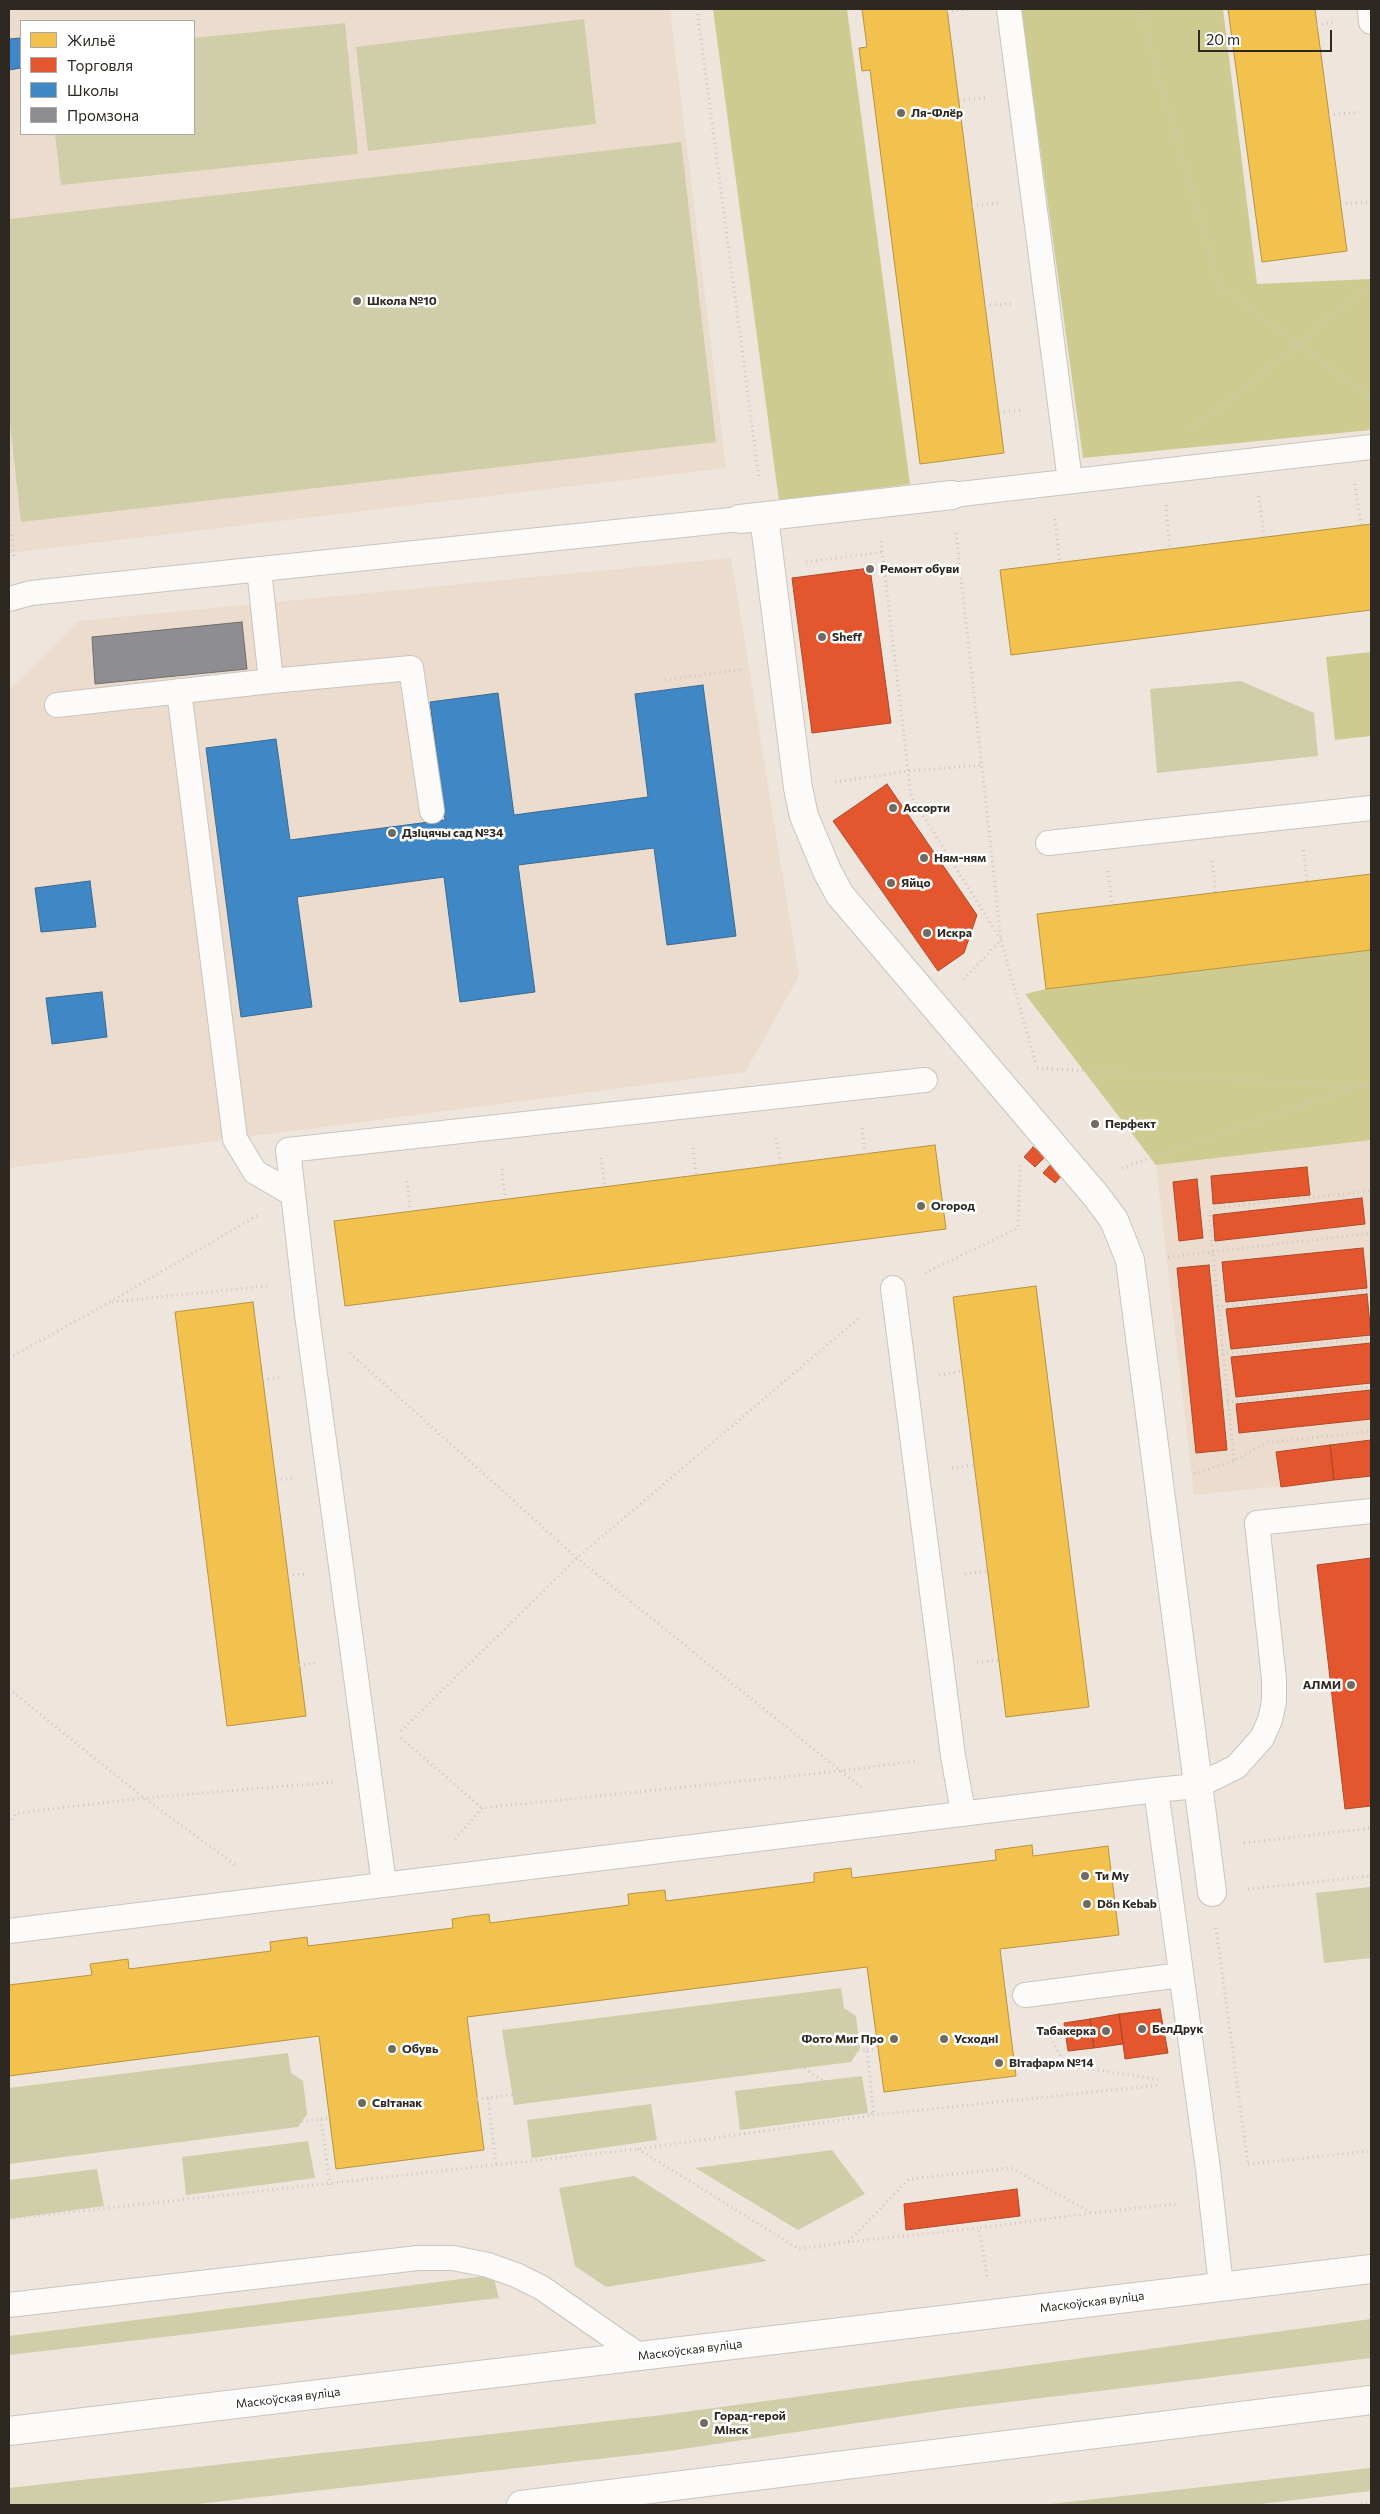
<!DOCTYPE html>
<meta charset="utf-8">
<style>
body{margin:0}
#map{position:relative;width:1380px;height:2514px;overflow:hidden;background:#eee5dd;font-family:Commissioner,sans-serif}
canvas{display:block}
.frame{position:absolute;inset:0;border:10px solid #2d2822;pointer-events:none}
.legend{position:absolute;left:20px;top:20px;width:175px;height:115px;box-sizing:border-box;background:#fff;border:1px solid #aba9a7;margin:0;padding:6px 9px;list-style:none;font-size:15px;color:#2d2822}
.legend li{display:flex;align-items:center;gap:10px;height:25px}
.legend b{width:25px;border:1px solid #aba9a7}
.scale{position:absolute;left:1198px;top:30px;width:134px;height:22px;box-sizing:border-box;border:2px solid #2d2822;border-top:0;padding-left:6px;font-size:15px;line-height:18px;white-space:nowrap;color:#2d2822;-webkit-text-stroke:4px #fff;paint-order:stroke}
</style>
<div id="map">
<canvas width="1380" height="2514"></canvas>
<div class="frame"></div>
<ul class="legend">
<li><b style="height:14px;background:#f2c14e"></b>Жильё</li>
<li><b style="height:14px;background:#e4572e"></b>Торговля</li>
<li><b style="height:14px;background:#3f88c5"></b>Школы</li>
<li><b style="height:14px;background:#8d8d92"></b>Промзона</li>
</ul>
<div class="scale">20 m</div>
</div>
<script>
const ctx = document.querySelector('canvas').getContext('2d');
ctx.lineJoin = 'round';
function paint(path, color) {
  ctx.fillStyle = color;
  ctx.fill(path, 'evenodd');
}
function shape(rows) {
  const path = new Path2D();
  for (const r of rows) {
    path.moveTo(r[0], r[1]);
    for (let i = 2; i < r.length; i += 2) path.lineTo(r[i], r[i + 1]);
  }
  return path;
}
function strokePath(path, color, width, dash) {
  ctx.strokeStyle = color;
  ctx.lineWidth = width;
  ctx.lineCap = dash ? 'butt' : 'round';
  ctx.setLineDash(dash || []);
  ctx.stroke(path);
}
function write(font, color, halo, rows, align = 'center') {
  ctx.font = font + ' Commissioner,sans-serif';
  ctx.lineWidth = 5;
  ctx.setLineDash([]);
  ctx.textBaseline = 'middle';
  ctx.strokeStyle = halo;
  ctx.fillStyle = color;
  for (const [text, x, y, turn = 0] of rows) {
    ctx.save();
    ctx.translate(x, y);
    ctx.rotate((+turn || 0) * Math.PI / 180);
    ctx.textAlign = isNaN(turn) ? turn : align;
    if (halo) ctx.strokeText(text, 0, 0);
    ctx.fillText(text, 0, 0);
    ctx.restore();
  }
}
paint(shape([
 [9,9,670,9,726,468,9,553],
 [21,21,194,21,194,134,21,134],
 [731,558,799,976,745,1072,9,1168,9,690,78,621],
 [1371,1140,1371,1477,1194,1495,1156,1165]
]), '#ebdccd');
paint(shape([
 [584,19,596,124,368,151,356,47],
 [345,23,358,154,61,185,55,134,194,134,194,38],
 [681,142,716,442,21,522,9,414,9,219],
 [1241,681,1314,713,1318,756,1157,773,1150,689],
 [1370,1887,1371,1958,1324,1963,1316,1893],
 [841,1988,844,2008,856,2016,860,2048,851,2062,514,2105,502,2030],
 [288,2053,291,2073,303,2081,307,2114,298,2127,9,2164,9,2088],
 [862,2076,868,2113,740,2130,735,2091],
 [651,2104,657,2140,532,2158,527,2120],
 [308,2141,315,2178,186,2195,182,2157],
 [832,2150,865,2194,798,2230,695,2168],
 [97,2169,104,2206,9,2219,9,2180],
 [634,2176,767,2261,606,2287,575,2266,559,2188],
 [493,2275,499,2298,9,2355,9,2336],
 [1371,2319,1371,2358,951,2409,669,2451,189,2505,9,2505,9,2488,662,2415],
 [1371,2468,1371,2491,1252,2505,1042,2505]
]), '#d0cea9');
paint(shape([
 [713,9,847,9,910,484,779,501],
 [1021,9,1223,9,1257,284,1371,279,1371,430,1083,458],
 [1371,652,1371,736,1335,740,1326,657],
 [1371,950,1371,1140,1156,1165,1025,994,1046,989]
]), '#cdcb90');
const homes = shape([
 [862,9,947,9,1004,453,920,464,870,70,862,71,859,48,867,47,862,9],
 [1228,9,1315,9,1347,251,1262,262,1228,9],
 [1371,524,1371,610,1011,655,1000,570,1371,524],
 [1371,874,1371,950,1046,989,1037,914,1371,874],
 [935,1145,946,1229,345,1306,334,1221,935,1145],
 [1036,1286,1089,1707,1006,1717,953,1297,1036,1286],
 [253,1302,306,1716,227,1726,175,1312,253,1302],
 [1032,1845,1033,1856,1108,1846,1119,1935,1000,1949,1016,2076,884,2092,867,1967,467,2017,484,2150,336,2169,319,2036,9,2076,9,1985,92,1975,90,1964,128,1959,129,1969,271,1951,270,1942,307,1937,308,1946,453,1928,452,1919,471,1916,489,1914,490,1923,629,1905,628,1894,665,1890,666,1901,814,1882,814,1873,851,1868,852,1878,996,1860,995,1850,1032,1845]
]);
paint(homes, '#f2c14e');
strokePath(homes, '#b79341', 1);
const shops = shape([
 [870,568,891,723,812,733,792,578,870,568],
 [887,784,977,915,964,953,938,971,833,821,887,784],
 [1033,1147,1045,1157,1035,1167,1024,1157,1033,1147],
 [1052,1163,1064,1173,1055,1183,1043,1173,1052,1163],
 [1307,1167,1310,1195,1213,1204,1211,1176,1307,1167],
 [1197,1179,1203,1238,1179,1241,1173,1182,1197,1179],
 [1362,1198,1365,1224,1215,1241,1213,1215,1362,1198],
 [1363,1248,1367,1288,1226,1302,1222,1262,1363,1248],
 [1209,1265,1227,1450,1196,1453,1177,1268,1209,1265],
 [1367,1294,1371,1335,1231,1349,1226,1309,1367,1294],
 [1371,1343,1371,1383,1236,1397,1231,1357,1371,1343],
 [1371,1390,1371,1419,1239,1433,1236,1404,1371,1390],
 [1371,1440,1371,1476,1334,1480,1330,1445,1371,1440],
 [1330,1445,1334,1480,1281,1487,1276,1452,1330,1445],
 [1371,1558,1371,1806,1345,1809,1317,1565,1371,1558],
 [1160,2009,1168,2053,1125,2059,1119,2014,1160,2009],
 [1119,2014,1123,2044,1094,2048,1090,2019,1119,2014],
 [1090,2019,1094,2048,1068,2051,1064,2023,1090,2019],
 [1017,2189,1020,2216,906,2230,904,2204,1017,2189]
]);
paint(shops, '#e4572e');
strokePath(shops, '#ad492a', 1);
const schools = shape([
 [21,38,21,68,9,70,9,39,21,38],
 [703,685,736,936,667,945,654,848,518,865,535,992,460,1002,444,877,297,897,312,1007,241,1017,206,748,276,739,290,840,445,820,430,702,498,693,514,815,648,797,635,694,703,685],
 [90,881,96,927,41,932,35,888,90,881],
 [102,992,107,1037,52,1044,46,998,102,992]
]);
paint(schools, '#3f88c5');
strokePath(schools, '#3a6b94', 1);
const industry = shape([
 [242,622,247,669,95,684,92,637,242,622]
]);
paint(industry, '#8d8d92');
strokePath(industry, '#706f70', 1);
const lane = shape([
 [1009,9,1070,481],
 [1370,9,1371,22],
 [952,495,1371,447],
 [9,599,31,593,740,519],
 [271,681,411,668,432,811],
 [179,691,235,1139,255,1172,293,1194],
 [57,705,271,681,259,569],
 [1048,843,1371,808],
 [893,1288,953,1756,963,1812],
 [1156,1790,1197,1786,1236,1767,1262,1738,1270,1720,1274,1701,1274,1679,1257,1523,1371,1511],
 [384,1884,307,1315,288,1150,925,1080],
 [9,1931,1156,1790,1208,2169,1221,2286],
 [1025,1995,1181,1975],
 [9,2305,418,2258,453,2258,488,2265,516,2275,542,2288,640,2356]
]);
const street = shape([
 [764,517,798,788,804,816,827,871,840,895,1097,1197,1114,1220,1130,1260,1212,1892],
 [740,519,952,495]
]);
const primary = shape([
 [9,2431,1371,2269],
 [521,2505,1371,2400]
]);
strokePath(lane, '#cac4be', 26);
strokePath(street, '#cac4be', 30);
strokePath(primary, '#cac4be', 30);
strokePath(shape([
 [697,9,759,479],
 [1139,9,1220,287,1371,398],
 [947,11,970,9],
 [1317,25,1336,22],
 [959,100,985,98],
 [1329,115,1359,112],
 [1341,204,1371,202],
 [972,206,999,203],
 [985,305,1011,304],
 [999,412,1024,410],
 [1191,431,1371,285],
 [1355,484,1361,525],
 [1259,496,1264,537],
 [1166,505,1170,549],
 [9,515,14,560],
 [1055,519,1060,563],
 [956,533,1001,940,1036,1064],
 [881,541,911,796,1001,940,962,981],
 [806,562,882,552],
 [665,680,744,669],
 [835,782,908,771,983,765],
 [1303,850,1307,882],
 [1212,861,1216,893],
 [1108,871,1112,905],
 [1037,1068,1371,1087],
 [862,1128,865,1154],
 [776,1138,781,1164],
 [693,1148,696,1175],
 [601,1158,605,1186],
 [1122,1168,1354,1087],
 [502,1169,505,1199],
 [407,1181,410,1211],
 [1168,1257,1371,1233],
 [925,1273,1018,1228,1020,1165],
 [112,1302,267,1286],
 [1217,1307,1371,1290],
 [350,1353,577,1558,863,1789],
 [1222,1354,1371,1338],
 [9,1358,110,1302,258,1215],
 [939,1375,962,1371],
 [263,1380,280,1377],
 [1227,1402,1371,1387],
 [1234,1460,1209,1213,1215,1208,1371,1191],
 [952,1468,974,1465],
 [1194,1474,1233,1461,1266,1443,1371,1431],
 [276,1480,293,1478],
 [965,1574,987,1571],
 [288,1575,307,1574],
 [977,1662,999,1660],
 [299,1665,318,1663],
 [9,1689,144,1798,237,1866],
 [401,1731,577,1558,860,1317],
 [401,1738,482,1808],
 [9,1824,17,1813,144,1798,335,1782],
 [455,1839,482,1808,840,1771,917,1761],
 [1244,1843,1371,1828],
 [1248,1889,1371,1876],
 [1216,1928,1248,2165],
 [1046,2028,1065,2065,1161,2080],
 [867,2050,878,2047],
 [792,2060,874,2115],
 [477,2099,488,2098],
 [321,2119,330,2118],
 [638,2149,799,2249,848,2242,909,2179,1011,2168,1092,2213,1177,2204],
 [9,2159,321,2119,330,2185],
 [496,2164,488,2098,791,2059,867,2050,874,2115],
 [1248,2164,1371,2151],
 [9,2219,638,2149,874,2115,1160,2085],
 [848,2242,979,2228],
 [987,2276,979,2228,1091,2213],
 [1356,2505,1371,2503]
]), '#cbc7c5', 3, [1, 4]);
strokePath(lane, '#fcfbfa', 24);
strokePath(street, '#fcfbfa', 28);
strokePath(primary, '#fcfbfa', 28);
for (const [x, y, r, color] of [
 [901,113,5,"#716a63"],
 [357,301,5,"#716a63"],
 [870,569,5,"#716a63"],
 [822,637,5,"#716a63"],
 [893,808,5,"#716a63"],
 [392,833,5,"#716a63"],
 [924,858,5,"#716a63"],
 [891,883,5,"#716a63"],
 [927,933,5,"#716a63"],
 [1095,1124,5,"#716a63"],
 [921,1206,5,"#716a63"],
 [1351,1685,5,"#716a63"],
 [1085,1876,5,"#716a63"],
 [1087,1904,5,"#716a63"],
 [1142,2029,5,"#716a63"],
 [1106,2031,5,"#716a63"],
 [894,2039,5,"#716a63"],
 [944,2039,5,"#716a63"],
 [392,2049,5,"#716a63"],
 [999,2063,5,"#716a63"],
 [362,2103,5,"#716a63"],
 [704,2423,5,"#716a63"]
]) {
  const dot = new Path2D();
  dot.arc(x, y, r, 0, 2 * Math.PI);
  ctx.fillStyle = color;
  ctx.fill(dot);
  strokePath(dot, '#fff', 2);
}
write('bold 12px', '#2d2822', '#fff', [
 ["Ля-Флёр",911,113],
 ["Школа №10",367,301],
 ["Ремонт обуви",880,569],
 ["Sheff",832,637],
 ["Ассорти",903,808],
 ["Дзіцячы сад №34",402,833],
 ["Ням-ням",934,858],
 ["Яйцо",901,883],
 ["Искра",937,933],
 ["Перфект",1105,1124],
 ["Огород",931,1206],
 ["АЛМИ",1341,1685,"right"],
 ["Ти Му",1095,1876],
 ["Dön Kebab",1097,1904],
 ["БелДрук",1152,2029],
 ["Табакерка",1096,2031,"right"],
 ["Фото Миг Про",884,2039,"right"],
 ["Усходні",954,2039],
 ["Обувь",402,2049],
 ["Вітафарм №14",1009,2063],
 ["Світанак",372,2103],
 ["Горад-герой",714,2416],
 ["Мінск",714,2430]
], 'left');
write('12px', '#2d2822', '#fff', [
 ["Маскоўская вуліца",1092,2302,-7],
 ["Маскоўская вуліца",690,2350,-7],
 ["Маскоўская вуліца",288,2398,-7]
]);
</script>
